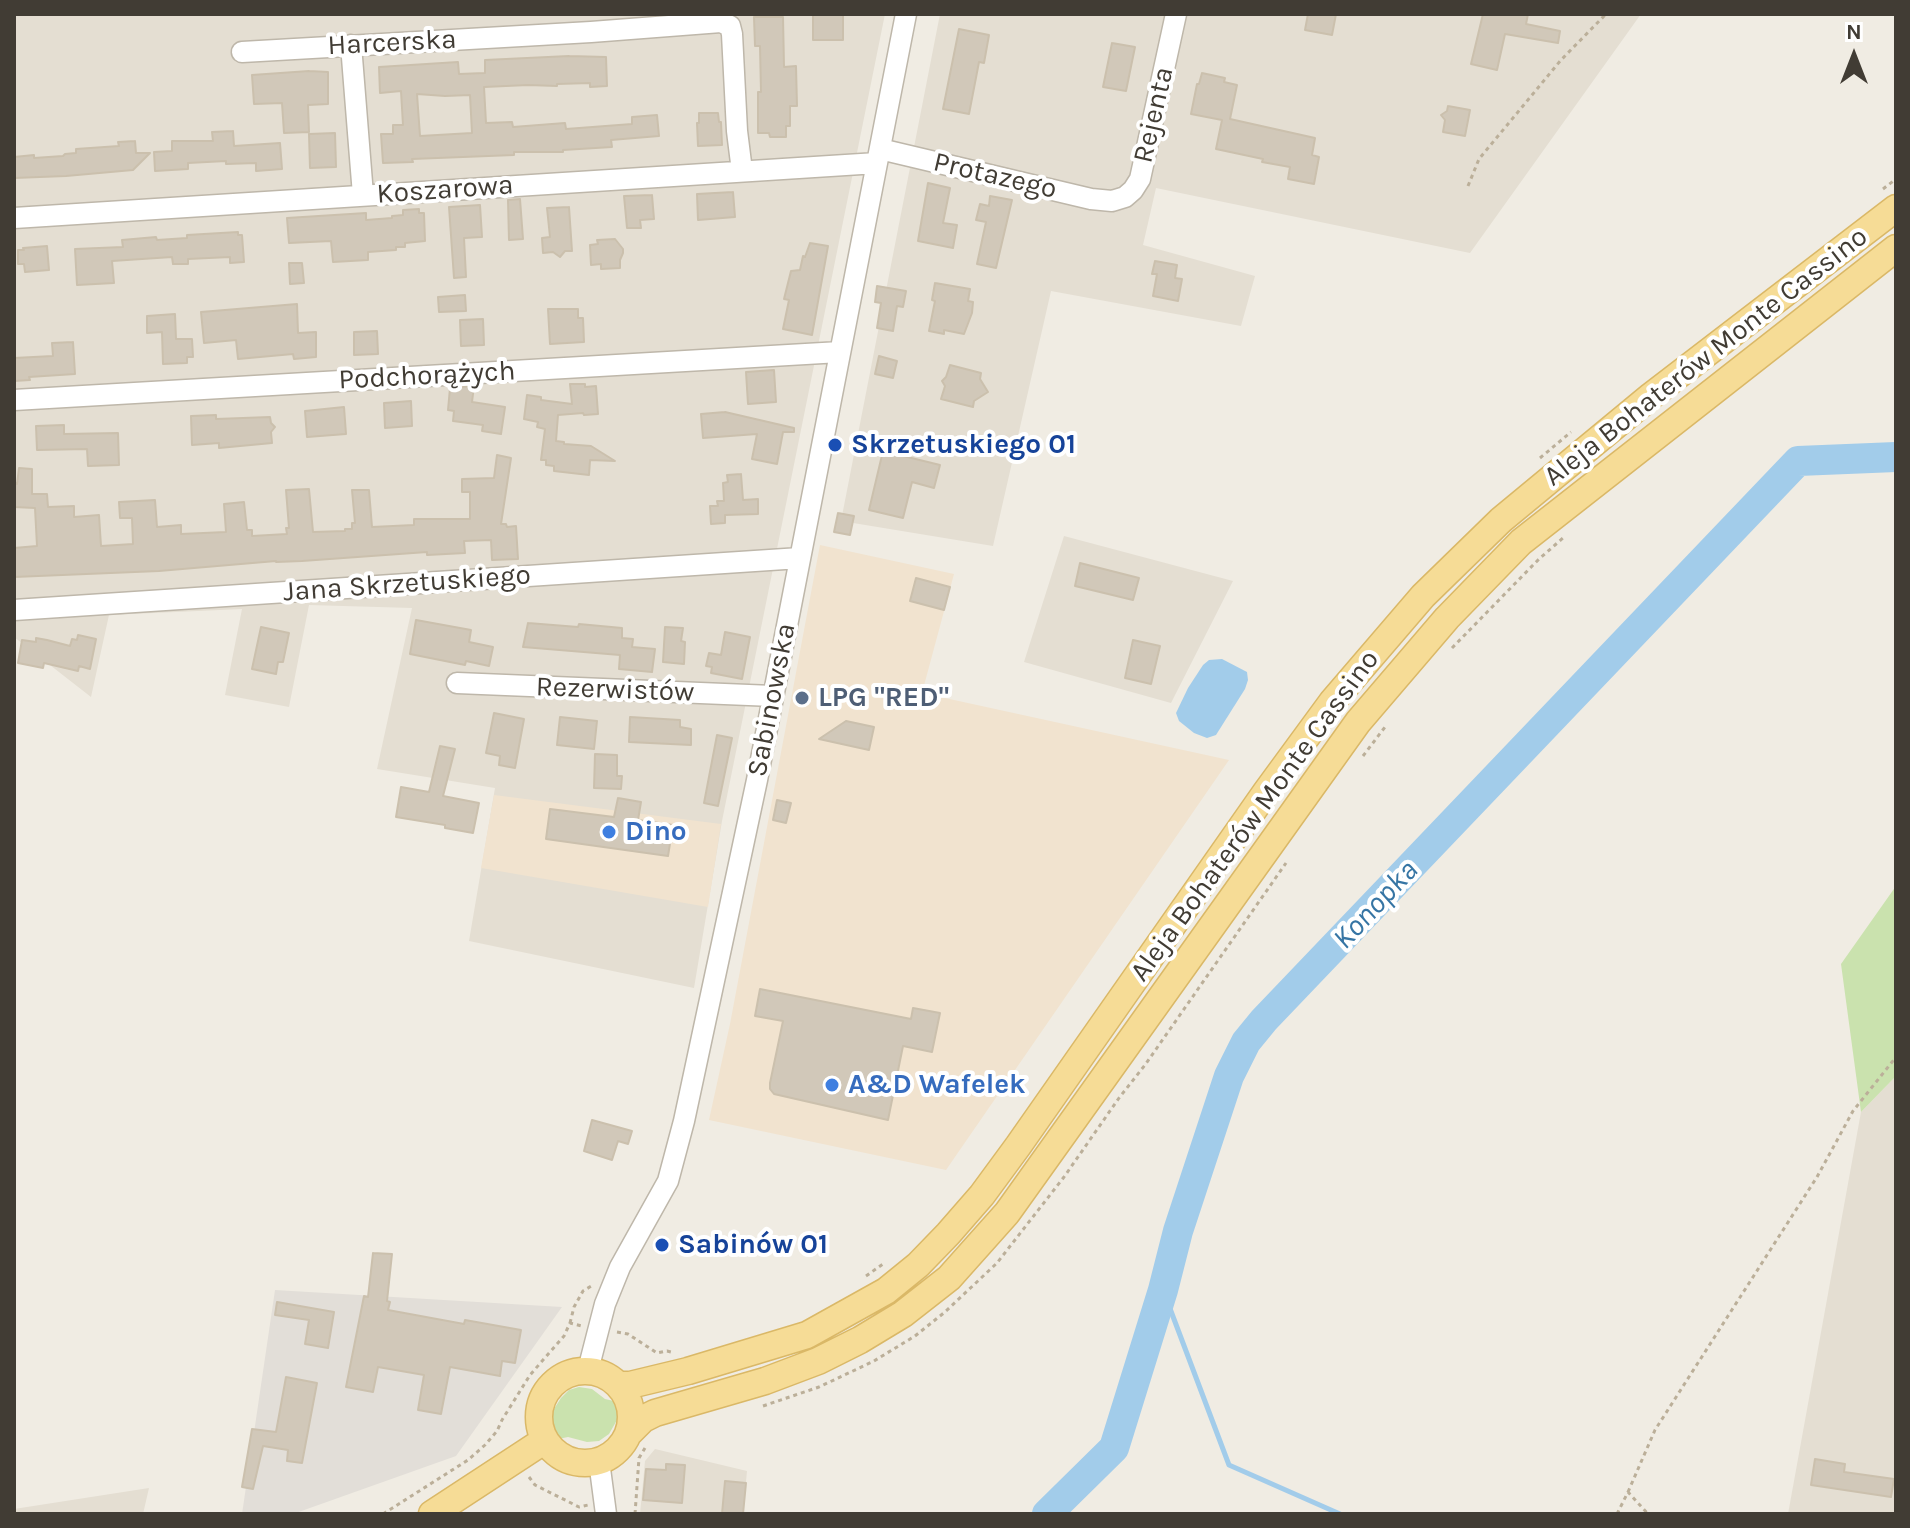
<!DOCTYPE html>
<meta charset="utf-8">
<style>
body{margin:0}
#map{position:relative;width:1910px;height:1528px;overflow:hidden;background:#f0ece3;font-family:Karla,sans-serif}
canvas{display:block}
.frame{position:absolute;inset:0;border:16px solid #413c34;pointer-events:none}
.north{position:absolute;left:1814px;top:16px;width:80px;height:80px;-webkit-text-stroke:6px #fff;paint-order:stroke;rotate:0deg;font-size:22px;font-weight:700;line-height:32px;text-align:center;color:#413c34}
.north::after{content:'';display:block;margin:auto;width:28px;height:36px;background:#413c34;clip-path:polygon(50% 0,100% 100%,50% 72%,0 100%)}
</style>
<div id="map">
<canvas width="1910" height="1528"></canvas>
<div class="frame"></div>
<div class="north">N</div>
</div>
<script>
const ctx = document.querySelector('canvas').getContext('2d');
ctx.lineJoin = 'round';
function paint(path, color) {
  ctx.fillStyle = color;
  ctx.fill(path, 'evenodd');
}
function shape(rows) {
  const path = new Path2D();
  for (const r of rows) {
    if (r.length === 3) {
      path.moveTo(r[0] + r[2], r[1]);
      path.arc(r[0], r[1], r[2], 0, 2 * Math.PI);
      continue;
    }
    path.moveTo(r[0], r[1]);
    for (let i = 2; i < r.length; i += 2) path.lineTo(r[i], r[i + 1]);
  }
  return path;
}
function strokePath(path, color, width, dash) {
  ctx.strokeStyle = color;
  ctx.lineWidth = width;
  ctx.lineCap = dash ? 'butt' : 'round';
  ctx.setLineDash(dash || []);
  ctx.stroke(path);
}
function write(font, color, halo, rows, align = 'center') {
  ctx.font = font + ' Karla,sans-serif';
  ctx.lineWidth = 8;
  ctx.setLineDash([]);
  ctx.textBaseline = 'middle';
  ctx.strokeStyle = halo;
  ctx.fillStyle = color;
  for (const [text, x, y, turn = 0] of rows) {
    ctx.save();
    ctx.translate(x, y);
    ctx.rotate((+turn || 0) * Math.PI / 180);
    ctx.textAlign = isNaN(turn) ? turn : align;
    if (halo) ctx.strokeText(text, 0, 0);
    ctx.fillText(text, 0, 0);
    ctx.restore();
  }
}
paint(shape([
 [14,14,885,14,722,821,694,988,469,941,495,788,377,769,412,608,309,605,289,707,225,695,242,609,109,615,91,697,14,637],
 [940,14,1641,14,1470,253,1156,188,1143,245,1255,276,1241,326,1051,291,993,546,841,521],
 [1064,536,1233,581,1171,703,1024,662],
 [1896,1076,1896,1514,1788,1514,1861,1112],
 [655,1449,747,1471,743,1514,640,1514,645,1461],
 [149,1488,143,1514,14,1514,14,1509]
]), '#e4ded2');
paint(shape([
 [820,545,954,574,922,693,1229,760,946,1170,709,1120,730,1024],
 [494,795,721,824,708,907,481,868]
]), '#f1e3cf');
paint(shape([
 [275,1290,562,1307,456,1456,293,1514,242,1514]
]), '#e2ded8');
paint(shape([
 [1896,886,1896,1076,1861,1112,1841,964],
 [579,1387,592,1389,605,1399,618,1402,617,1420,609,1434,599,1441,587,1442,568,1437,558,1439,554,1428,552,1419,554,1409,561,1398,569,1390]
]), '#cae2ae');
paint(shape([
 [1222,659,1247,672,1248,680,1245,689,1216,735,1207,738,1194,733,1179,721,1176,713,1188,688,1203,665,1209,660]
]), '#a2ccea');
strokePath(shape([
 [1163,1290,1229,1465,1340,1514]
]), '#a2ccea', 5);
strokePath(shape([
 [1047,1514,1114,1448,1163,1290,1178,1231,1229,1076,1246,1042,1264,1020,1798,461,1896,457]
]), '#a2ccea', 30);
const building = shape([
 [843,14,843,40,813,40,813,15,843,14],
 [1308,14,1336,14,1332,35,1305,30,1308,14],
 [1483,14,1528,14,1526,24,1560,31,1558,43,1505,34,1497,70,1471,64,1483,14],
 [754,17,783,17,784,67,796,66,797,106,790,106,790,126,786,126,786,137,770,137,769,133,758,133,758,92,761,92,760,46,755,46,754,17],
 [959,29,989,35,984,63,979,62,969,114,943,109,959,29],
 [1112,43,1135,47,1126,91,1103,87,1112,43],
 [569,56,606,57,607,86,590,87,590,83,557,84,557,86,528,85,484,87,486,123,512,122,513,127,565,123,566,129,632,124,632,117,657,115,659,136,611,140,612,147,563,150,563,152,514,152,514,155,412,159,413,162,383,163,381,134,393,134,393,125,403,125,401,91,380,93,379,67,458,62,459,74,485,73,485,60,569,56],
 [417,94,445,96,470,95,472,133,420,136,417,94],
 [309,71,328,72,328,104,308,105,309,132,284,133,282,103,254,104,252,75,309,71],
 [1202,73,1225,78,1224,82,1237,85,1230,119,1315,138,1312,155,1319,157,1314,184,1288,179,1290,167,1262,162,1263,159,1216,149,1222,120,1191,114,1197,84,1199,84,1202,73],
 [1448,106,1470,110,1465,136,1443,132,1445,120,1441,115,1447,111,1448,106],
 [699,113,718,113,719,122,721,122,722,145,698,146,697,123,699,123,699,113],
 [233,131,234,146,280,143,282,169,256,171,256,163,226,164,226,161,188,163,188,169,155,171,154,152,172,151,172,141,213,141,212,132,233,131],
 [335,133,336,167,310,168,309,134,335,133],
 [135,141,136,153,150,153,133,170,66,176,14,178,14,157,34,155,34,158,63,156,65,154,76,153,76,149,119,146,118,142,135,141],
 [928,183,950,188,943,223,957,225,953,248,918,241,928,183],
 [733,192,735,217,698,220,697,194,733,192],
 [652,195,654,219,640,220,641,228,627,228,624,196,652,195],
 [990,196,1012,200,996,268,977,264,986,222,976,220,980,204,989,206,990,196],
 [520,199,523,239,509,240,508,200,520,199],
 [480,205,482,237,464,238,466,277,454,278,449,207,480,205],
 [569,207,572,251,565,251,560,257,553,252,543,253,542,238,550,237,547,208,569,207],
 [419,209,419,213,424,213,425,241,405,243,405,247,396,247,396,250,368,252,368,260,333,262,331,241,289,243,287,218,366,213,366,220,392,218,392,216,403,215,403,210,419,209],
 [238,232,238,235,242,235,244,262,230,263,230,257,188,259,188,264,173,264,172,257,112,261,114,283,77,285,75,249,123,247,122,240,156,237,157,240,187,238,187,235,238,232],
 [615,239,623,249,623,253,620,260,620,268,601,269,601,264,591,265,590,245,598,244,597,240,615,239],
 [810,243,828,246,812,335,783,329,789,300,784,299,791,271,800,270,803,256,805,257,810,243],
 [47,246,49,270,25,272,24,264,18,264,18,250,24,250,23,248,47,246],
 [1155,261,1177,265,1175,278,1182,279,1178,301,1153,296,1157,274,1152,274,1155,261],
 [289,263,302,263,304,283,290,284,289,263],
 [935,283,970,289,968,301,973,302,972,313,964,334,944,330,944,334,929,331,935,301,932,300,935,283],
 [877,286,906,291,903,307,897,306,893,331,877,328,881,303,875,302,877,286],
 [465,295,466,311,439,312,438,297,465,295],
 [297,304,298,333,316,332,316,357,294,359,293,354,238,359,236,340,204,343,201,312,297,304],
 [548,309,578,309,578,318,583,318,584,342,550,344,548,309],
 [175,314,176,339,192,339,193,357,187,357,187,363,163,364,162,332,147,333,147,316,175,314],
 [483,319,484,345,461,346,460,320,483,319],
 [377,331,378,354,354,355,354,332,377,331],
 [73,342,75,374,29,377,30,380,14,381,14,358,53,356,52,343,73,342],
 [879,356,897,361,893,378,875,374,879,356],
 [950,365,981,373,980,379,988,392,974,401,973,407,941,399,945,386,942,381,946,377,950,365],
 [774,370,776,402,748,404,746,372,774,370],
 [570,384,585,384,585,387,596,386,598,414,584,415,583,413,558,415,556,441,564,442,564,444,591,446,615,461,590,460,589,475,554,471,554,466,546,465,546,460,541,460,545,429,537,427,538,422,524,419,527,395,541,397,541,400,572,404,570,384],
 [474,386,472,402,505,407,501,434,482,431,483,425,453,421,454,411,448,410,450,388,474,386],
 [411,401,412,426,385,428,384,403,411,401],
 [344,407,346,434,307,437,305,411,344,407],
 [725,412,794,428,794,432,783,432,777,464,752,459,757,434,703,438,701,414,725,412],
 [216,415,216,419,270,417,271,423,275,427,271,432,272,443,219,448,219,443,192,445,191,416,216,415],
 [64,425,64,434,118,433,119,465,88,466,87,449,37,450,36,426,64,425],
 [883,451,940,465,934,488,912,482,903,518,869,510,883,451],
 [497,455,511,458,501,524,506,524,507,527,516,526,518,559,492,560,491,540,464,541,465,553,427,555,427,552,302,561,276,562,276,561,159,571,14,577,14,548,37,546,35,508,14,507,14,483,17,484,19,468,32,469,32,494,47,494,48,507,74,506,74,517,99,515,101,546,133,544,132,518,120,518,119,502,155,500,157,527,181,525,181,534,226,532,224,504,244,502,247,530,252,530,252,536,287,534,286,528,289,528,286,490,309,489,313,532,345,531,345,529,352,529,352,523,355,523,352,490,369,490,372,527,414,525,414,519,470,519,470,492,462,492,462,479,494,478,497,455],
 [741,474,743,500,758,499,758,514,725,515,725,523,711,524,710,506,718,506,717,501,724,501,723,483,728,482,727,475,741,474],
 [838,513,854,516,850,535,834,532,838,513],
 [1080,563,1139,578,1133,600,1075,586,1080,563],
 [916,578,950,587,944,610,910,601,916,578],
 [416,620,471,630,469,642,493,647,489,666,466,661,465,665,410,654,416,620],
 [528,623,578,627,579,624,622,628,622,638,633,639,632,647,655,649,652,672,619,669,620,655,523,647,528,623],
 [261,627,289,633,283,662,278,662,276,674,252,669,261,627],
 [665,627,683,628,681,641,685,642,684,664,663,662,665,627],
 [725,632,750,637,742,679,711,673,712,667,706,666,709,653,721,655,725,632],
 [78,635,96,639,90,669,79,666,78,671,44,663,43,668,18,663,22,640,36,642,36,638,47,640,70,646,72,639,77,640,78,635],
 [1133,640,1160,646,1151,684,1125,678,1133,640],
 [494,713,524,719,515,768,499,765,500,756,486,753,494,713],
 [560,717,597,721,594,749,557,745,560,717],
 [630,717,680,720,680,727,691,729,691,745,629,742,630,717],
 [846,721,874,727,869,750,819,739,846,721],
 [717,735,732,738,718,806,704,803,717,735],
 [440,746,455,749,443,796,479,803,473,833,445,828,445,825,396,817,401,787,429,792,440,746],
 [595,754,617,755,617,776,622,776,621,789,594,788,595,754],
 [618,798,641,802,638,820,673,825,668,856,546,839,550,809,614,817,618,798],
 [777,800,791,803,786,823,773,820,777,800],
 [760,989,911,1019,913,1008,940,1013,932,1052,903,1046,888,1120,774,1094,770,1089,770,1083,783,1021,755,1016,760,989],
 [592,1120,632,1131,628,1144,618,1141,612,1160,584,1151,592,1120],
 [373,1253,392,1254,387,1301,390,1302,388,1310,464,1324,465,1320,521,1330,515,1363,502,1361,500,1376,450,1367,441,1414,418,1410,424,1375,378,1367,373,1392,346,1387,364,1296,368,1297,373,1253],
 [277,1302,334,1312,328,1348,305,1344,309,1320,275,1315,277,1302],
 [286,1377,317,1383,302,1463,287,1461,288,1450,263,1446,253,1489,242,1487,252,1429,276,1432,286,1377],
 [1815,1459,1845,1464,1844,1472,1894,1479,1891,1497,1811,1485,1815,1459],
 [666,1464,685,1465,682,1503,643,1500,646,1469,666,1470,666,1464],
 [725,1481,746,1483,743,1514,722,1514,725,1481]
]);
paint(building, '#d1c8b9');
strokePath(building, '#cbc0ad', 2);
const minor = shape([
 [351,45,363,195],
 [242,52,591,32,721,22,730,26,732,34,737,131,742,171],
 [880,149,1091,199,1112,201,1125,197,1133,190,1140,179,1176,14],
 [14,218,877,163],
 [14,400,840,352],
 [14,610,800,558],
 [457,683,773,696],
 [588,1370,605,1304,620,1267,668,1181,684,1121,757,780,906,14],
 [599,1461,606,1514]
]);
const major = shape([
 [585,1417,46],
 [619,1385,630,1385,688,1371,807,1335,886,1291,918,1265,948,1234,982,1195,1018,1146,1266,792,1332,702,1423,596,1501,520,1651,396,1896,208],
 [629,1433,643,1419,655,1413,765,1381,818,1361,860,1340,903,1314,949,1278,1007,1213,1358,722,1447,618,1521,542,1896,248],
 [432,1514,545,1440]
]);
strokePath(minor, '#beb7aa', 23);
strokePath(major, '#dab867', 29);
strokePath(shape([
 [1468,186,1479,159,1561,60,1606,14],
 [1883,189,1896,179],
 [1540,458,1571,432],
 [1452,648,1539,559,1563,538],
 [1363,756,1385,727],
 [866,1276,883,1264],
 [570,1323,574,1307,583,1291,593,1285],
 [617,1332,628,1334,657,1353,667,1351,671,1352],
 [763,1406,819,1387,874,1361,915,1336,945,1312,997,1263,1064,1177,1119,1098,1145,1065,1286,863],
 [529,1477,535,1485,579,1507,588,1505],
 [1628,1492,1655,1430,1817,1177,1853,1111,1896,1057],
 [383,1514,468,1460,485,1445,497,1431,502,1420,530,1375,564,1336,570,1323,582,1326],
 [635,1514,639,1458,645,1448],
 [1617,1514,1628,1492,1648,1514]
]), '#bbaf99', 3, [4, 4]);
strokePath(minor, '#fff', 20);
strokePath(major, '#f6dc96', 26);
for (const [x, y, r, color] of [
 [835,445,8,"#1a4fb4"],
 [802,698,8,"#5c6f8a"],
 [609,832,8,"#3f7fe0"],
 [832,1085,8,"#3f7fe0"],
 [662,1245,8,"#1a4fb4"]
]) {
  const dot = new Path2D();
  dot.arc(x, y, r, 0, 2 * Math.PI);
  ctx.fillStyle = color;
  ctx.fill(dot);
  strokePath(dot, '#fff', 3);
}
write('28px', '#413c34', '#fff', [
 ["Harcerska",392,43,-3],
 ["Rejenta",1154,115,-77],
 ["Protazego",995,176,13],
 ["Koszarowa",445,190,-4],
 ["Aleja Bohaterów Monte Cassino",1706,357,-38],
 ["Podchorążych",427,376,-3],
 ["Jana Skrzetuskiego",407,584,-4],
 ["Rezerwistów",615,690,2],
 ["Sabinowska",772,700,-79],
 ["Aleja Bohaterów Monte Cassino",1255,816,-54]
]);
write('bold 28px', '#164399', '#fff', [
 ["Skrzetuskiego 01",851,445],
 ["Sabinów 01",678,1245]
], 'left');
write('bold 28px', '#4e5e75', '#fff', [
 ["LPG \"RED\"",818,698]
], 'left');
write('bold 28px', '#366cbe', '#fff', [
 ["Dino",625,832],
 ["A&D Wafelek",848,1085]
], 'left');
write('italic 30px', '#3675a4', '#fff', [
 ["Konopka",1376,905,-47]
]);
</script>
